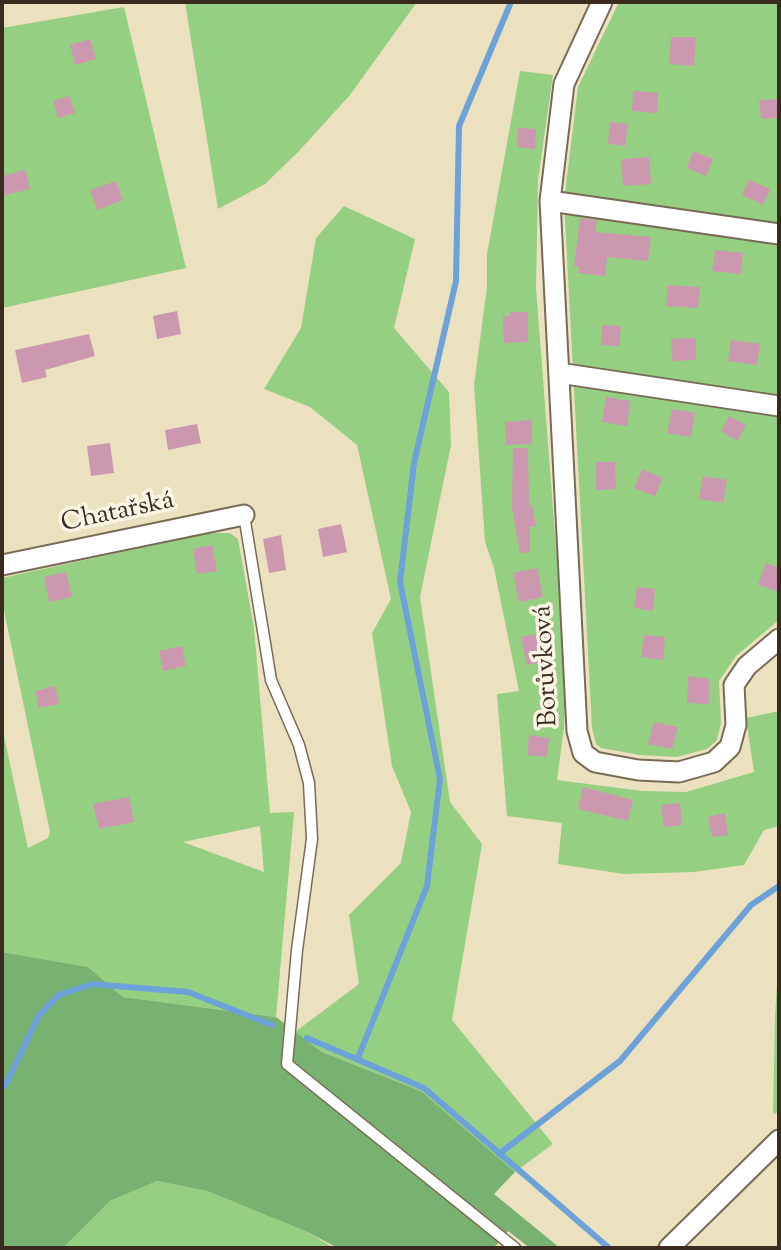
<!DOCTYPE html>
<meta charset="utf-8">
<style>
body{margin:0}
#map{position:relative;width:781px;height:1250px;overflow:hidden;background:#ebe1be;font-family:"Sorts Mill Goudy",serif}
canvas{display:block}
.frame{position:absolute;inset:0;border:4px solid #3b2a1e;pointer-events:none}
</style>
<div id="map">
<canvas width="781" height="1250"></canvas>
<div class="frame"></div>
</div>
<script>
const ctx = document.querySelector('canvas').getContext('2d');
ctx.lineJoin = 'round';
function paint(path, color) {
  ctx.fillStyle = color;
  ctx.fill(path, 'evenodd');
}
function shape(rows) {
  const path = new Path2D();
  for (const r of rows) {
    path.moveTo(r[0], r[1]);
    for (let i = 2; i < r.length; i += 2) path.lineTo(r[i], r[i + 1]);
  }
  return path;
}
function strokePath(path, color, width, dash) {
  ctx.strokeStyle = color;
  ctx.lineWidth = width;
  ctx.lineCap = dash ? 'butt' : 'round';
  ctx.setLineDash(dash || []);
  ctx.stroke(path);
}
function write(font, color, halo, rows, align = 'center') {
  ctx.font = font + ' "Sorts Mill Goudy",serif';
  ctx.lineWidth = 7;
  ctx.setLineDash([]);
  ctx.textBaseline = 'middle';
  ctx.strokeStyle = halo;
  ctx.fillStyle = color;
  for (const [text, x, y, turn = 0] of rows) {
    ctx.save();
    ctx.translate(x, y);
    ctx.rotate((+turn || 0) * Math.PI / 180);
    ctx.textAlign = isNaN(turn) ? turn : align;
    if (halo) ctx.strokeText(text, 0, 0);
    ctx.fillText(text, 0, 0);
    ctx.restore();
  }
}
paint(shape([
 [185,2,417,2,350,95,299,151,265,184,218,209],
 [619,2,779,2,779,620,736,656,719,681,721,723,717,740,707,749,677,757,640,755,601,748,596,744,592,728,564,201,578,87],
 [124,7,186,268,2,308,2,28],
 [520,71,553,75,538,180,536,288,566,677,564,727,557,780,642,791,686,792,754,772,746,718,779,711,779,826,764,830,744,865,694,872,624,874,558,864,562,823,507,816,497,694,519,691,494,568,485,542,474,385,487,287,487,254],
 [344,206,415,239,394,328,449,392,451,445,420,597,450,802,482,844,452,1020,553,1144,515,1172,421,1091,322,1052,295,1032,359,984,349,915,401,863,411,812,392,766,372,633,391,599,357,445,310,407,264,389,301,328,316,238],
 [209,533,230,533,238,539,254,628,270,813,294,812,276,1017,123,997,88,967,2,952,2,727,28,848,48,838,50,832,2,601,2,578],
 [260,826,264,872,183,842],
 [779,953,779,1112,773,1114,775,1016],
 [157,1181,207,1191,305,1231,334,1248,63,1248,110,1201]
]), '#95cf82');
paint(shape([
 [2,952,88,967,123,997,276,1017,322,1052,421,1091,515,1172,494,1194,560,1248,530,1248,508,1231,494,1248,338,1248,305,1231,207,1191,157,1181,110,1201,63,1248,2,1248]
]), '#78b270');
strokePath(shape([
 [307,1038,424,1088,609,1248],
 [358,1058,427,886,440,779,400,582,414,463,456,281,459,126,511,2],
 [2,1087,5,1086,39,1015,59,995,92,984,188,992,272,1025],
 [499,1154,620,1061,751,905,779,886]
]), '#6ca2d9', 6);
paint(shape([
 [671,37,696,37,694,66,669,64],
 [90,39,96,59,75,65,70,45],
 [633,91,658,93,657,113,632,111],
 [69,96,75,113,58,118,53,101],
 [779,99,779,118,761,119,759,100],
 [610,122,628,124,625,146,608,144],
 [518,128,536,129,535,149,517,147],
 [693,151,713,159,706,176,687,168],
 [649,157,651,184,623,186,621,159],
 [25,170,30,189,2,196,2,176],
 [749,180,770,189,763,205,742,195],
 [116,181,123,200,97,210,90,190],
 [580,218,597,220,595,232,651,237,648,261,607,257,605,276,578,273,579,267,574,266],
 [715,250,743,253,741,274,712,271],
 [668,285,700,287,698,308,666,306],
 [177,311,181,334,157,339,153,316],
 [510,312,528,312,528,342,504,343,503,316,510,316],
 [602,325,621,326,619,346,601,345],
 [89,334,95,356,45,370,47,377,22,383,15,350],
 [696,338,696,360,672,361,671,339],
 [731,340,760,344,757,365,728,361],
 [606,397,630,401,627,426,602,422],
 [672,409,695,413,691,437,667,433],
 [729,416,746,425,737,441,721,431],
 [532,420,532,444,506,445,505,422],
 [197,424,201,443,168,450,165,430],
 [110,443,114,473,91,476,87,446],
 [513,448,528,448,529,506,532,505,536,526,530,527,530,552,520,553,512,508],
 [596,462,615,462,616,489,596,490],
 [642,469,663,478,655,496,634,488],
 [703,476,727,480,723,503,699,499],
 [341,524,347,552,323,557,318,529],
 [281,535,286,570,269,573,263,539],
 [212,545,217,571,197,574,193,549],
 [766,563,779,568,779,592,758,585],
 [537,568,543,597,519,602,513,573],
 [66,572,72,597,49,602,44,577],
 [637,587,655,589,653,611,634,608],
 [550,632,555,660,527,665,521,637],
 [644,635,665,637,663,660,641,657],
 [182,646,186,666,163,671,159,651],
 [688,676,709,679,709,704,687,703],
 [55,686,59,704,39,708,35,691],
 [654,722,678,727,672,749,648,744],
 [529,735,549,738,547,757,527,755],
 [583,787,633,800,628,821,578,809],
 [129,797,134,822,99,829,93,804],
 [680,803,682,825,664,827,661,805],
 [725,813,728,835,712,837,708,817]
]), '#cc98af');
const lane = shape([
 [244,515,271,680,299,745,309,783,312,839,297,950,287,1064,515,1248]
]);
const street = shape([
 [602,2,564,84,550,201,577,731,583,753,595,762,638,770,679,772,714,762,730,747,736,725,734,685,747,666,779,639],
 [550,201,779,234],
 [559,373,779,406],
 [2,565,244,515],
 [669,1248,779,1140]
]);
strokePath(lane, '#796a56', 13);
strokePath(street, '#796a56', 23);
strokePath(lane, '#fff', 10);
strokePath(street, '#fff', 19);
write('26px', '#3b2a1e', '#fcf5e5', [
 ["Chatařská",118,514,-12],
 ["Borůvková",548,666,-93]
]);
</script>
